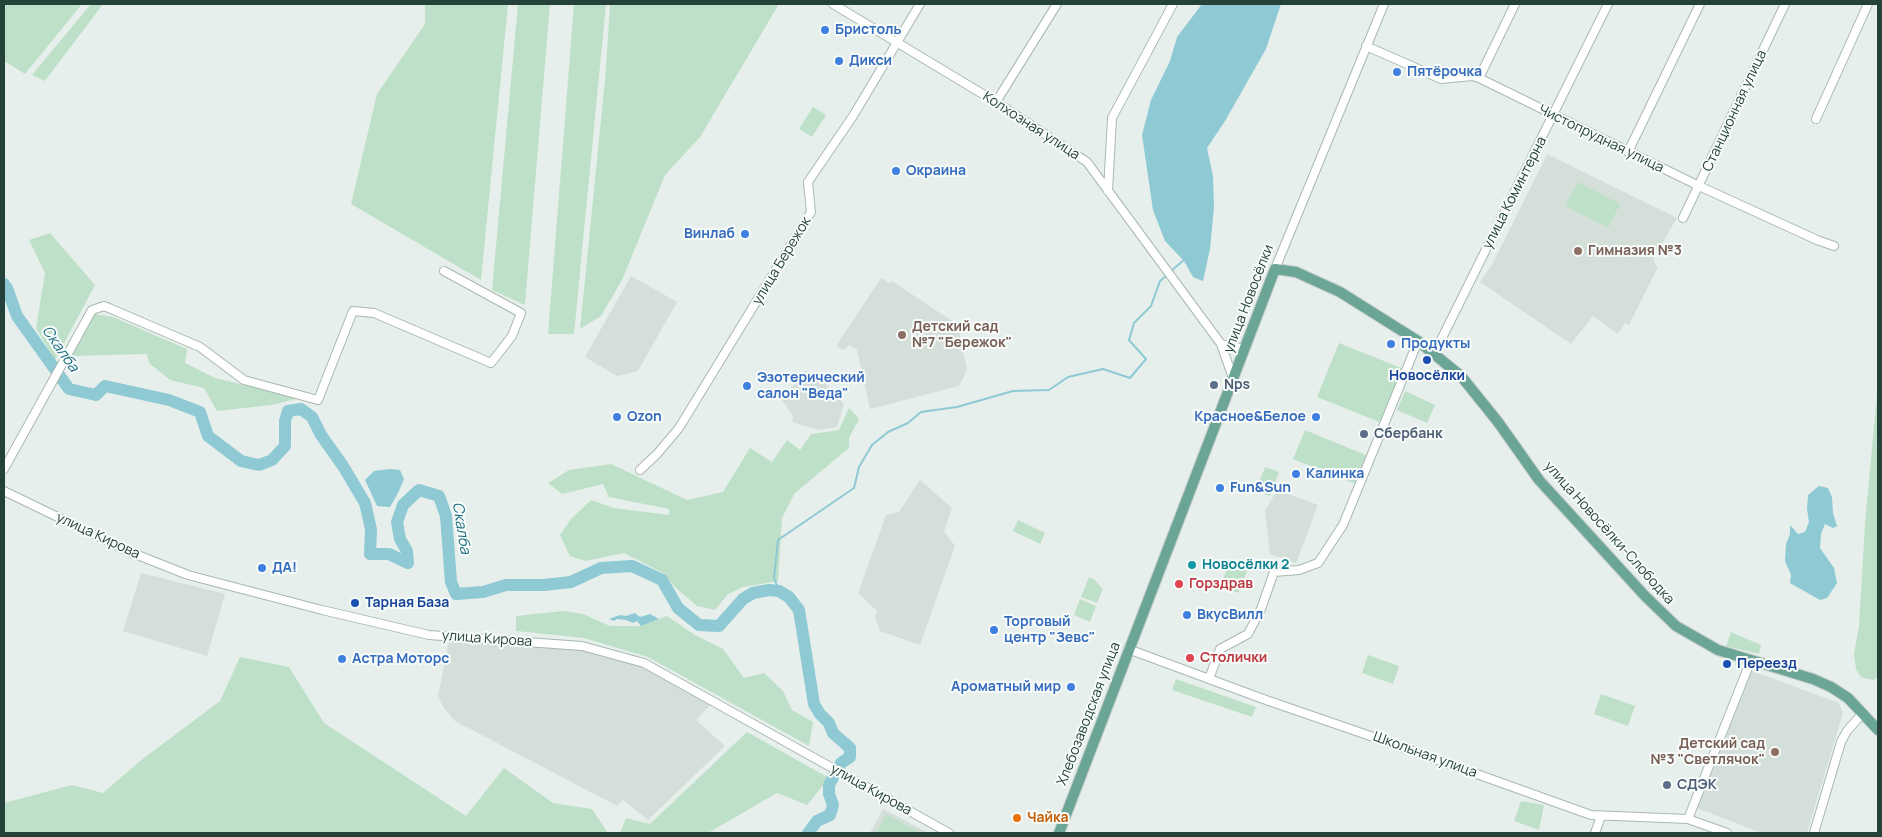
<!DOCTYPE html>
<meta charset="utf-8">
<style>
body{margin:0}
#map{position:relative;width:1882px;height:837px;overflow:hidden;background:#e6efeb;font-family:Manrope,sans-serif}
canvas{display:block}
.frame{position:absolute;inset:0;border:5px solid #24423a;pointer-events:none}
</style>
<div id="map">
<canvas width="1882" height="837"></canvas>
<div class="frame"></div>
</div>
<script>
const ctx = document.querySelector('canvas').getContext('2d');
ctx.lineJoin = 'round';
function paint(path, color) {
  ctx.fillStyle = color;
  ctx.fill(path, 'evenodd');
}
function shape(rows) {
  const path = new Path2D();
  for (const r of rows) {
    path.moveTo(r[0], r[1]);
    for (let i = 2; i < r.length; i += 2) path.lineTo(r[i], r[i + 1]);
  }
  return path;
}
function strokePath(path, color, width, dash) {
  ctx.strokeStyle = color;
  ctx.lineWidth = width;
  ctx.lineCap = dash ? 'butt' : 'round';
  ctx.setLineDash(dash || []);
  ctx.stroke(path);
}
function write(font, color, halo, rows, align = 'center') {
  ctx.font = font + ' Manrope,sans-serif';
  ctx.lineWidth = 4;
  ctx.setLineDash([]);
  ctx.textBaseline = 'middle';
  ctx.strokeStyle = halo;
  ctx.fillStyle = color;
  for (const [text, x, y, turn = 0] of rows) {
    ctx.save();
    ctx.translate(x, y);
    ctx.rotate((+turn || 0) * Math.PI / 180);
    ctx.textAlign = isNaN(turn) ? turn : align;
    if (halo) ctx.strokeText(text, 0, 0);
    ctx.fillText(text, 0, 0);
    ctx.restore();
  }
}
paint(shape([
 [1547,154,1677,218,1654,257,1655,265,1658,267,1629,325,1625,323,1618,334,1593,316,1571,344,1480,282,1493,263],
 [631,276,677,302,638,371,617,376,585,357],
 [881,278,889,283,892,281,958,325,967,370,959,386,870,409,857,350,849,345,844,350,836,346],
 [805,371,819,377,844,404,837,427,819,430,792,422,793,416,782,400],
 [920,480,952,508,944,531,955,546,920,645,880,631,875,618,877,611,858,593,886,515,899,512],
 [1277,490,1318,505,1296,563,1270,554,1265,511],
 [141,573,225,594,207,656,123,631],
 [449,640,580,648,642,665,713,702,696,720,725,746,648,820,623,800,617,806,455,721,444,708,438,696],
 [1752,671,1839,703,1843,713,1807,833,1762,833,1697,808],
 [883,809,929,833,870,833]
]), '#d4dfda');
paint(shape([
 [4,4,82,4,25,74,4,61],
 [91,4,103,4,45,81,32,75],
 [425,4,508,4,481,280,351,204,377,94,425,24],
 [518,4,550,4,525,305,492,290],
 [574,4,606,4,574,334,548,334],
 [610,4,779,4,700,137,665,175,623,278,601,316,580,329,606,69],
 [813,107,826,115,812,137,799,129],
 [1578,182,1620,204,1608,228,1565,206],
 [50,233,95,285,55,360,36,328,45,273,29,240],
 [94,314,113,317,187,349,185,363,215,378,299,398,272,405,217,411,204,388,170,380,149,363,147,354,72,356],
 [1339,343,1404,369,1382,423,1317,397],
 [1878,384,1878,677,1873,680,1861,677,1856,669,1854,654,1859,626,1865,523],
 [1405,391,1435,405,1427,423,1397,410],
 [849,408,859,419,849,438,849,448,795,493,782,518,778,581,743,587,728,594,715,610,697,606,676,588,663,573,624,553,585,561,570,556,560,535,571,519,591,500,614,508,669,515,669,509,609,497,603,484,562,494,548,483,569,470,611,464,687,500,723,492,750,448,772,462,787,440,800,450,811,434,839,430],
 [1305,430,1368,456,1356,484,1293,459],
 [1265,467,1279,472,1270,496,1256,491],
 [1018,520,1045,533,1040,544,1013,531],
 [1229,564,1247,571,1238,593,1220,586],
 [1089,577,1094,579,1103,589,1097,603,1081,597],
 [1080,599,1096,606,1090,622,1074,615],
 [563,611,583,614,610,626,641,626,667,616,695,635,723,649,744,678,764,673,783,691,792,710,813,722,809,746,648,657,584,638,516,631,516,616],
 [1731,632,1761,645,1759,654,1726,646],
 [1368,655,1399,666,1393,684,1362,673],
 [240,657,289,667,324,723,466,816,504,768,553,803,592,809,608,833,4,833,4,803,72,785,103,793,140,761,220,701],
 [1176,679,1256,707,1252,717,1172,690],
 [1601,694,1635,706,1628,726,1594,714],
 [747,732,829,778,807,805,777,793,708,833,620,833,626,818,650,824],
 [1521,801,1544,805,1539,830,1514,821],
 [886,814,920,833,876,833]
]), '#bfe0c8');
paint(shape([
 [1202,4,1281,4,1266,49,1225,121,1207,148,1213,176,1214,207,1210,249,1203,281,1193,277,1184,261,1165,241,1153,210,1142,135,1151,100,1170,61,1177,37],
 [390,469,400,470,404,479,398,493,390,507,377,506,365,480,374,471],
 [1819,486,1828,488,1832,497,1833,513,1837,526,1833,528,1825,524,1821,534,1820,548,1834,568,1837,583,1827,598,1820,600,1790,583,1791,575,1785,561,1786,544,1790,534,1790,525,1798,534,1805,532,1809,522,1807,509,1808,495],
 [635,613,640,617,650,614,659,619,641,626,637,621,633,623,626,620,617,619,614,621,609,619,620,615,626,616]
]), '#8ec9d4');
strokePath(shape([
 [1170,272,1185,259],
 [779,591,774,578,778,540,854,488,859,467,872,445,888,432,908,423,921,412,957,407,1013,391,1049,390,1068,377,1103,369,1130,378,1146,359,1129,340,1134,323,1151,306,1160,281,1166,276]
]), '#8ec9d4', 2);
strokePath(shape([
 [4,284,7,288,17,316,69,389,96,395,105,386,169,400,200,412,208,436,241,461,259,465,272,460,285,446,285,421,288,411,301,409,312,417,321,435,343,466,365,503,371,529,370,554,389,554,408,563,407,551,400,539,397,522,403,505,419,490,439,496,446,516,451,582,456,594,483,592,506,585,544,585,571,582,601,568,632,566,662,580,678,608,699,625,719,626,743,599,753,593,769,590,779,591,789,597,799,610,814,704,820,714,829,723,833,733,850,748,850,757,841,763,829,785,829,794,833,805,830,815,817,821,808,833]
]), '#8ec9d4', 12);
const minor = shape([
 [833,4,996,102,1087,162,1221,344,1233,378],
 [1366,46,1441,79,1472,76,1479,78,1699,186,1817,240,1834,246],
 [1479,78,1515,4],
 [996,102,1057,4],
 [1816,119,1868,4],
 [1628,152,1700,4],
 [1108,191,1112,118,1173,4],
 [1683,218,1785,4],
 [1275,269,1384,4],
 [1221,344,1244,349],
 [1434,354,1608,4],
 [4,469,92,310,104,306,109,308,200,347,244,380,318,400,353,311,374,313,491,363,512,336,521,313,444,271],
 [640,470,657,454,679,428,811,212,808,182,853,116,920,4],
 [4,491,130,552,188,575,322,610,429,635,582,646,644,663,949,833],
 [1128,649,1266,700,1382,740,1591,815,1688,819,1727,833],
 [1209,679,1220,649,1248,634,1261,609,1274,572,1299,570,1318,563,1343,525,1418,341],
 [1688,819,1751,660],
 [1595,833,1601,816],
 [1814,833,1841,742,1847,731,1862,714]
]);
const major = shape([
 [1059,833,1275,269,1296,272,1340,292,1418,341,1461,376,1498,422,1539,480,1645,596,1676,626,1718,650,1813,679,1831,687,1848,698,1878,730]
]);
strokePath(minor, '#a8b8b2', 10);
strokePath(major, '#c2cac8', 12);
strokePath(minor, '#fff', 8);
strokePath(major, '#6aa596', 10);
for (const [x, y, r, color] of [
 [825,30,5,"#3f7fe0"],
 [839,61,5,"#3f7fe0"],
 [1397,72,5,"#3f7fe0"],
 [896,171,5,"#3f7fe0"],
 [745,234,5,"#3f7fe0"],
 [1578,251,5,"#8d6e63"],
 [902,335,5,"#8d6e63"],
 [1391,344,5,"#3f7fe0"],
 [1427,360,5,"#1a4fb4"],
 [1214,385,5,"#5c6f8a"],
 [747,386,5,"#3f7fe0"],
 [617,417,5,"#3f7fe0"],
 [1316,417,5,"#3f7fe0"],
 [1364,434,5,"#5c6f8a"],
 [1296,474,5,"#3f7fe0"],
 [1220,488,5,"#3f7fe0"],
 [1192,565,5,"#0f9aa8"],
 [262,568,5,"#3f7fe0"],
 [1179,584,5,"#e0444e"],
 [355,603,5,"#1a4fb4"],
 [1187,615,5,"#3f7fe0"],
 [994,630,5,"#3f7fe0"],
 [1190,658,5,"#e0444e"],
 [342,659,5,"#3f7fe0"],
 [1727,664,5,"#1a4fb4"],
 [1071,687,5,"#3f7fe0"],
 [1775,752,5,"#8d6e63"],
 [1667,785,5,"#5c6f8a"],
 [1017,818,5,"#e8710a"]
]) {
  const dot = new Path2D();
  dot.arc(x, y, r, 0, 2 * Math.PI);
  ctx.fillStyle = color;
  ctx.fill(dot);
  strokePath(dot, '#f7fbf9', 2);
}
write('bold 14px', '#366cbe', '#f7fbf9', [
 ["Бристоль",835,30],
 ["Дикси",849,61],
 ["Пятёрочка",1407,72],
 ["Окраина",906,171],
 ["Винлаб",735,234,"right"],
 ["Продукты",1401,344],
 ["Эзотерический",757,378],
 ["салон \"Веда\"",757,394],
 ["Ozon",627,417],
 ["Красное&Белое",1306,417,"right"],
 ["Калинка",1306,474],
 ["Fun&Sun",1230,488],
 ["ДА!",272,568],
 ["ВкусВилл",1197,615],
 ["Торговый",1004,622],
 ["центр \"Зевс\"",1004,638],
 ["Астра Моторс",352,659],
 ["Ароматный мир",1061,687,"right"]
], 'left');
write('14px', '#24423a', '#f7fbf9', [
 ["Станционная улица",1735,111,-65],
 ["Колхозная улица",1031,126,33],
 ["Чистопрудная улица",1601,139,26],
 ["улица Коминтерна",1515,193,-63],
 ["улица Бережок",782,261,-59],
 ["улица Новосёлки",1249,299,-69],
 ["улица Новосёлки-Слободка",1609,533,48],
 ["улица Кирова",98,536,25],
 ["улица Кирова",487,639,4],
 ["Хлебозаводская улица",1089,714,-69],
 ["Школьная улица",1425,755,20],
 ["улица Кирова",871,790,29]
]);
write('bold 14px', '#785e54', '#f7fbf9', [
 ["Гимназия №3",1588,251],
 ["Детский сад",912,327],
 ["№7 \"Бережок\"",912,343],
 ["Детский сад",1765,744,"right"],
 ["№3 \"Светлячок\"",1765,760,"right"]
], 'left');
write('bold 14px', '#164399', '#f7fbf9', [
 ["Новосёлки",1427,376,"center"],
 ["Тарная База",365,603],
 ["Переезд",1737,664]
], 'left');
write('bold 14px', '#4e5e75', '#f7fbf9', [
 ["Nps",1224,385],
 ["Сбербанк",1374,434],
 ["СДЭК",1677,785]
], 'left');
write('bold 14px', '#0d838f', '#f7fbf9', [
 ["Новосёлки 2",1202,565]
], 'left');
write('bold 14px', '#be3a42', '#f7fbf9', [
 ["Горздрав",1189,584],
 ["Столички",1200,658]
], 'left');
write('bold 14px', '#c56008', '#f7fbf9', [
 ["Чайка",1027,818]
], 'left');
write('italic 15px', '#1c6f80', '#f7fbf9', [
 ["Скалба",60,349,55],
 ["Скалба",461,528,81]
]);
</script>
